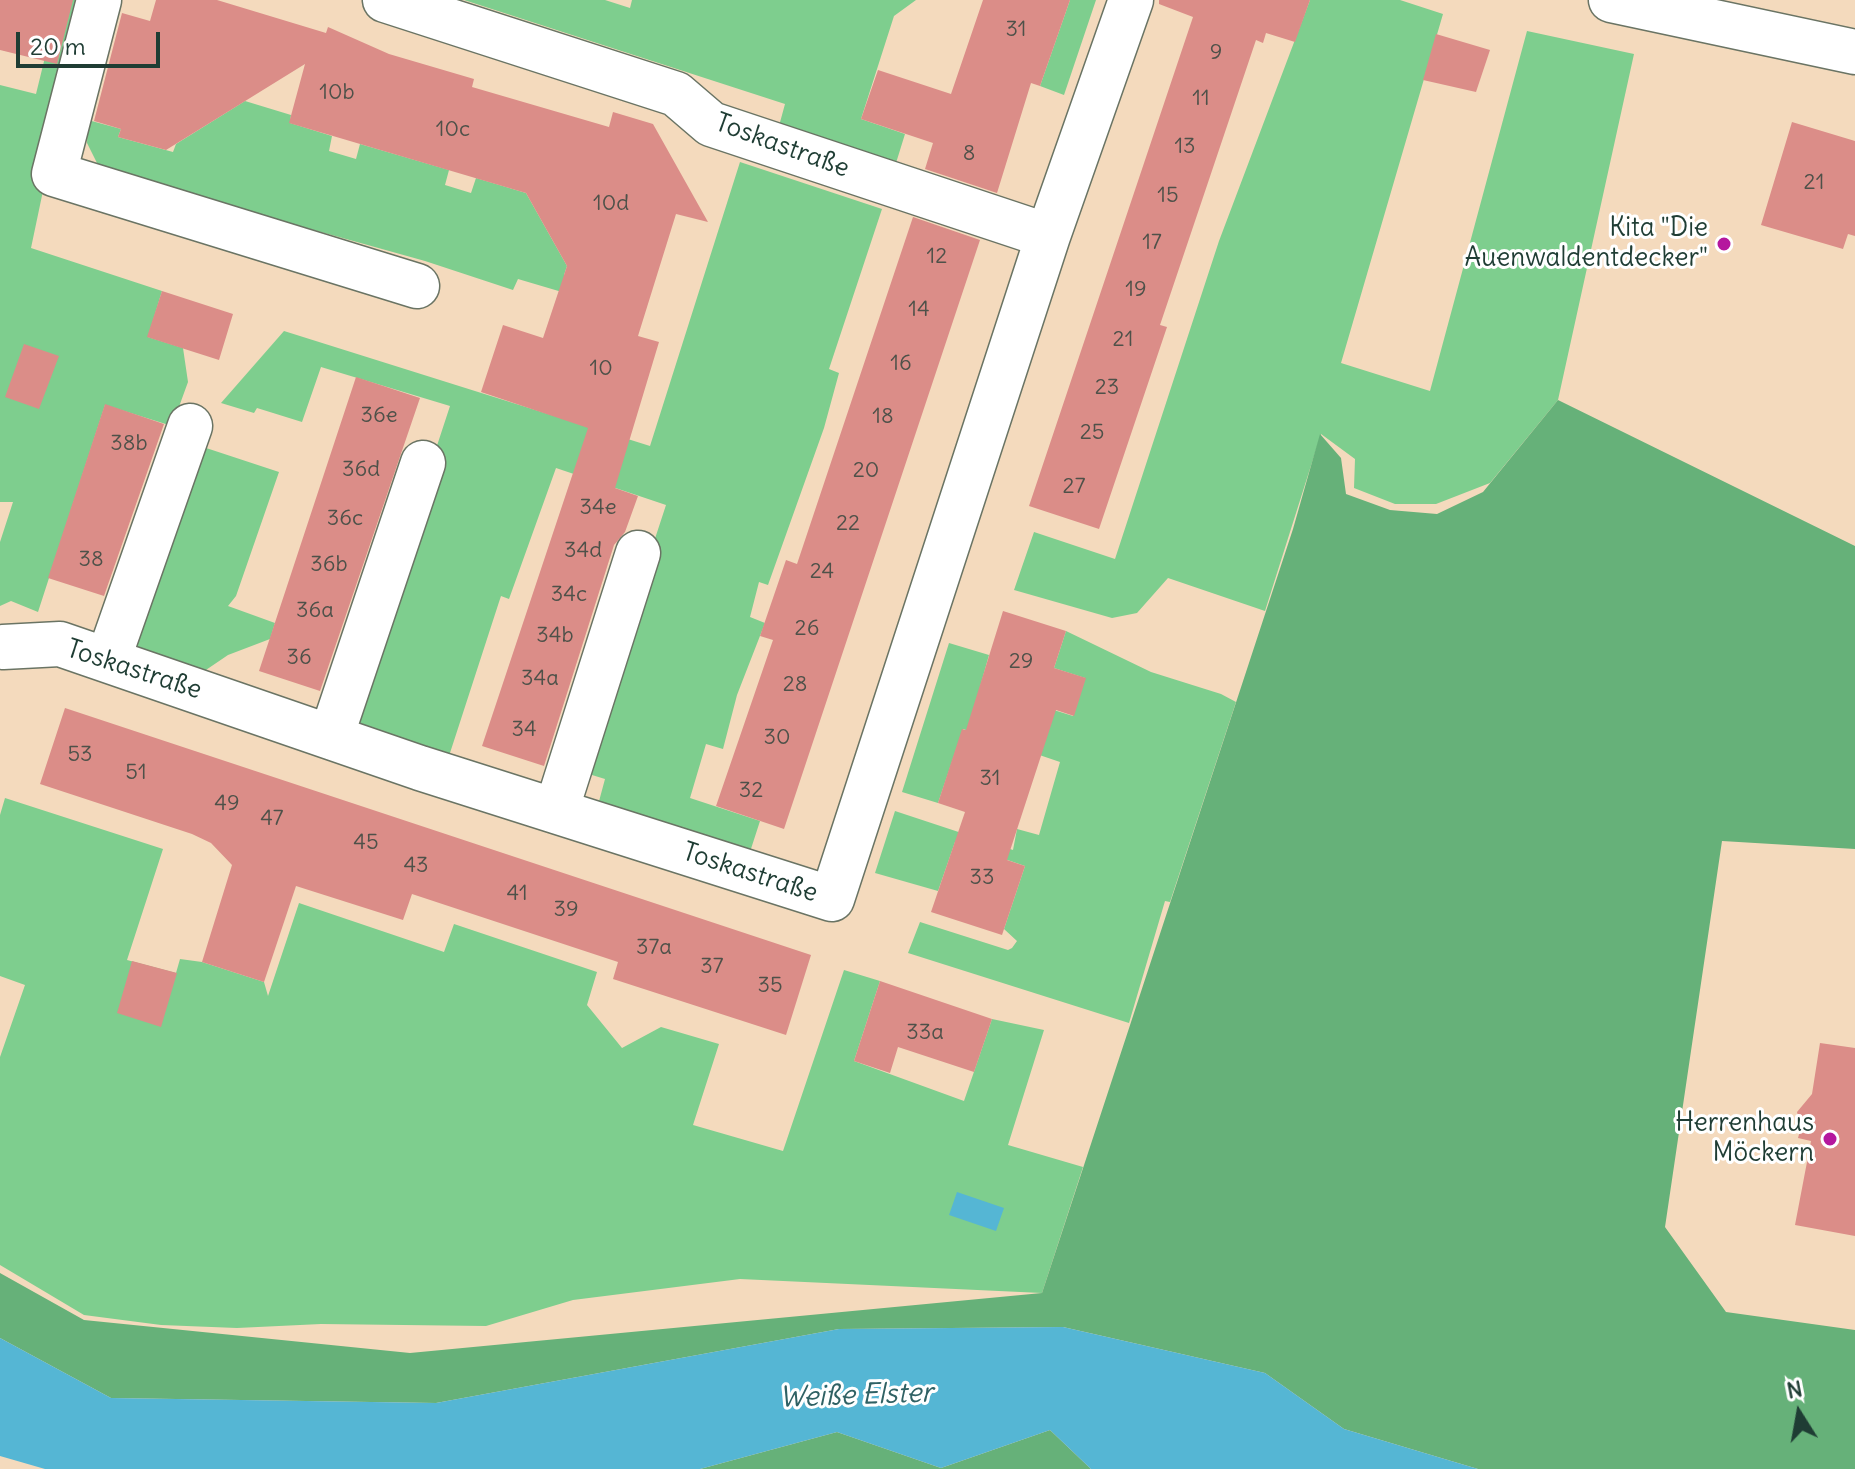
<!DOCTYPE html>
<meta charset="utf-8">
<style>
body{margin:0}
#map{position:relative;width:1855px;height:1469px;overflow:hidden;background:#f4dabd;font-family:Delius,sans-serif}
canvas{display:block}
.north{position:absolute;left:1759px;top:1373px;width:80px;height:80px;-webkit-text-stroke:6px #fff;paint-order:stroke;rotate:349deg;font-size:22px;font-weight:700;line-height:32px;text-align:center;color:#1f3d34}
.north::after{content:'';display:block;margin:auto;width:28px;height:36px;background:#1f3d34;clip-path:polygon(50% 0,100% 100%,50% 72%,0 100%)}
.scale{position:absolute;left:16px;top:32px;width:144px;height:36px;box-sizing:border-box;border:4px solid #1f3d34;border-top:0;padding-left:10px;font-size:24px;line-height:28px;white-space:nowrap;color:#1f3d34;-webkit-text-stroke:6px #fff;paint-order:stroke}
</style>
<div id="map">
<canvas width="1855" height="1469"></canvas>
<div class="north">N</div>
<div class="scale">20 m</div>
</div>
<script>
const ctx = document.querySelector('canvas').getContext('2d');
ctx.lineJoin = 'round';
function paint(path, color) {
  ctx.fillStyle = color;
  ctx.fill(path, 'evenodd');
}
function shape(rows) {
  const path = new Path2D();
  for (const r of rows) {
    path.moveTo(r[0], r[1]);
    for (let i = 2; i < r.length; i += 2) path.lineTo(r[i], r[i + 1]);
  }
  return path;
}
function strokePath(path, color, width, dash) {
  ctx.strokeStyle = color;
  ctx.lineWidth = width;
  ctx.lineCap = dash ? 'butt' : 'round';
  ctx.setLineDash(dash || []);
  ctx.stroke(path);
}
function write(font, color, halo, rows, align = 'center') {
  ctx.font = font + ' Delius,sans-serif';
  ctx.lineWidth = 6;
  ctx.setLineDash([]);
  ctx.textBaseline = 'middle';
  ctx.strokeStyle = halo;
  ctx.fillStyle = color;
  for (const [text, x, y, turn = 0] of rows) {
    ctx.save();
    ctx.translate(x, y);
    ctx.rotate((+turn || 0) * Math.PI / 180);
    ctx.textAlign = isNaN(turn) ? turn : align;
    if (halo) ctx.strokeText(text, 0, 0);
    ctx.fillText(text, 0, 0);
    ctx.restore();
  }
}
paint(shape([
 [59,0,83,0,31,248,162,291,148,337,183,348,188,382,172,426,105,405,38,612,11,601,0,606,0,542,13,502,0,502,0,85,36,94],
 [464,0,605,0,630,8,632,0,916,0,894,16,861,119,905,134,896,163,779,126,785,104],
 [1070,0,1096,0,1064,95,1040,86],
 [1310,0,1400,0,1443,14,1341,363,1430,391,1527,31,1634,54,1558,400,1490,483,1436,504,1395,504,1354,488,1355,459,1321,434,1265,611,1168,578,1137,613,1112,618,1014,590,1034,532,1115,559,1219,241],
 [245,101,291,115,290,123,332,136,329,151,356,159,360,144,449,170,445,185,471,193,476,178,526,193,567,266,564,275,643,316,518,279,513,290,425,261,113,174,97,163,87,143,88,120,121,129,118,137,173,152,176,144],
 [740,162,882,209,829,369,839,373,824,428,768,585,759,582,750,617,765,623,737,695,723,749,706,744,690,798,760,821,749,855,598,805,605,779,579,771,666,505,556,468,509,599,501,596,499,602,449,756,346,723,450,406,321,367,302,422,257,408,254,413,221,403,284,331,650,446],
 [194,444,279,472,236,596,228,606,275,623,270,639,228,655,200,674,124,649],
 [1066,631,1151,672,1221,694,1236,702,1170,902,1165,901,1129,1023,908,953,920,922,1008,950,1012,948,1017,941,1004,929,1025,866,955,842,938,891,875,873,895,811,1013,850,1017,829,1039,835,1060,762,963,729,938,803,902,792,949,643,989,655,980,687,1073,716,1085,678,1054,668],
 [5,798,163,849,127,960,176,973,180,959,202,962,264,982,268,996,299,903,444,952,454,924,597,972,587,1005,622,1048,661,1027,719,1044,693,1125,783,1151,844,970,880,981,854,1061,964,1101,992,1019,1044,1030,1008,1145,1083,1167,1042,1293,740,1279,573,1300,486,1326,321,1324,237,1328,161,1325,84,1315,0,1265,0,1057,25,985,0,976,0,815]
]), '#7ece8e');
paint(shape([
 [1558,400,1855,546,1855,849,1722,841,1665,1227,1726,1312,1855,1330,1855,1469,1478,1469,1344,1429,1265,1373,1063,1327,839,1329,436,1403,111,1398,0,1338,0,1273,84,1320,410,1353,1042,1293,1293,529,1320,434,1341,458,1346,494,1390,510,1437,514,1483,492],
 [1050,1430,1091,1469,700,1469,837,1432,941,1468]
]), '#66b179');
paint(shape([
 [957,1192,1004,1208,996,1231,949,1215],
 [1063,1327,1265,1373,1344,1429,1478,1469,1091,1469,1050,1430,941,1468,837,1432,700,1469,45,1469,0,1456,0,1338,111,1398,436,1403,839,1329]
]), '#55b6d4');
paint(shape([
 [0,0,73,0,57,64,0,50],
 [156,0,217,0,326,33,328,27,389,54,474,79,472,87,609,127,613,112,653,124,708,222,676,214,638,336,659,342,615,488,638,496,625,532,614,545,544,766,482,746,588,428,481,392,503,325,543,338,567,266,526,193,289,123,305,64,166,150,118,137,121,129,94,121,122,13,150,21],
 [983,0,1070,0,1040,86,1031,83,997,193,925,169,933,143,861,119,878,70,951,94],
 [1159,0,1310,0,1295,42,1266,33,1263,43,1256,40,1160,325,1167,327,1099,529,1029,506,1193,17,1159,4],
 [1436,34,1490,50,1476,92,1423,80],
 [1792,122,1855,141,1855,236,1848,234,1843,249,1761,225],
 [913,217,980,240,784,829,716,806,773,640,760,636,786,560,797,564],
 [162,291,233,314,219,360,147,337],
 [24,344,59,356,39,409,5,397],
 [356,377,420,398,320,691,259,671],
 [105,404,164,424,104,596,48,578],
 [1003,611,1066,631,1054,668,1086,678,1074,716,1056,710,1007,860,1025,866,1002,935,931,912,965,812,938,803,962,729,966,730],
 [65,708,811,955,786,1035,613,979,618,962,412,894,403,920,296,886,264,982,202,962,232,865,211,843,192,834,40,784],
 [132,961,177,973,161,1027,117,1013],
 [880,981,992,1019,974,1072,898,1047,890,1073,854,1061],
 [1820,1043,1855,1048,1855,1236,1795,1225,1811,1141,1798,1138,1801,1127,1797,1112,1812,1094]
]), '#db8d88');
const minor = shape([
 [99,0,54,174,417,286],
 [385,0,676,94,711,124,1048,236],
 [1611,0,1855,52],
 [3,647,60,644,420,768,832,899,1048,236,1131,0],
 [108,660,190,426],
 [331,737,423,463],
 [556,811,638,553]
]);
strokePath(minor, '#6a7464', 47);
strokePath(minor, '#fff', 44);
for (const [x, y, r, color] of [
 [1724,244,8,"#b5179e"],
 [1830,1139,8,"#b5179e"]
]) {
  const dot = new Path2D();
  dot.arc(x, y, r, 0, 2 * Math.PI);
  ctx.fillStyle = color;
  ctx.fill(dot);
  strokePath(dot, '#fff', 3);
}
write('22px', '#4e5149', null, [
 ["31",1016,30],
 ["9",1216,53],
 ["10b",337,93],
 ["11",1201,99],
 ["10c",453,130],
 ["13",1185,147],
 ["8",969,154],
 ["21",1814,183],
 ["15",1168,196],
 ["10d",611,204],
 ["17",1152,243],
 ["12",937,257],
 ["19",1136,290],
 ["14",919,310],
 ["21",1123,340],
 ["16",901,364],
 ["10",601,369],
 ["23",1107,388],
 ["36e",379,416],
 ["18",883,417],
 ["25",1092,433],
 ["38b",129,444],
 ["36d",361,470],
 ["20",866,471],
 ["27",1074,487],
 ["34e",598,508],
 ["36c",345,519],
 ["22",848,524],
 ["34d",583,551],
 ["38",91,560],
 ["36b",329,565],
 ["24",822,572],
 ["34c",569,595],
 ["36a",315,611],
 ["26",807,629],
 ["34b",555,636],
 ["36",299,658],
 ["29",1021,662],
 ["34a",540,679],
 ["28",795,685],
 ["34",524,730],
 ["30",777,738],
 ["53",80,755],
 ["51",136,773],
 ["31",990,779],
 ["32",751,791],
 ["49",227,804],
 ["47",272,819],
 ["45",366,843],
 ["43",416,866],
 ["33",982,878],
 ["41",517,894],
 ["39",566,910],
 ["37a",654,948],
 ["37",712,967],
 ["35",770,986],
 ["33a",925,1033]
]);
write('26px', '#1f3d34', '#fff', [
 ["Toskastraße",782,146,20],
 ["Toskastraße",134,670,18],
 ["Toskastraße",750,873,18]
]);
write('26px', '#1f3d34', '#fff', [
 ["Kita \"Die",1708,229],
 ["Auenwaldentdecker\"",1708,259],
 ["Herrenhaus",1814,1124],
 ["Möckern",1814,1154]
], 'right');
write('italic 28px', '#2f6164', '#fff', [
 ["Weiße Elster",856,1396,-2]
]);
</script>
